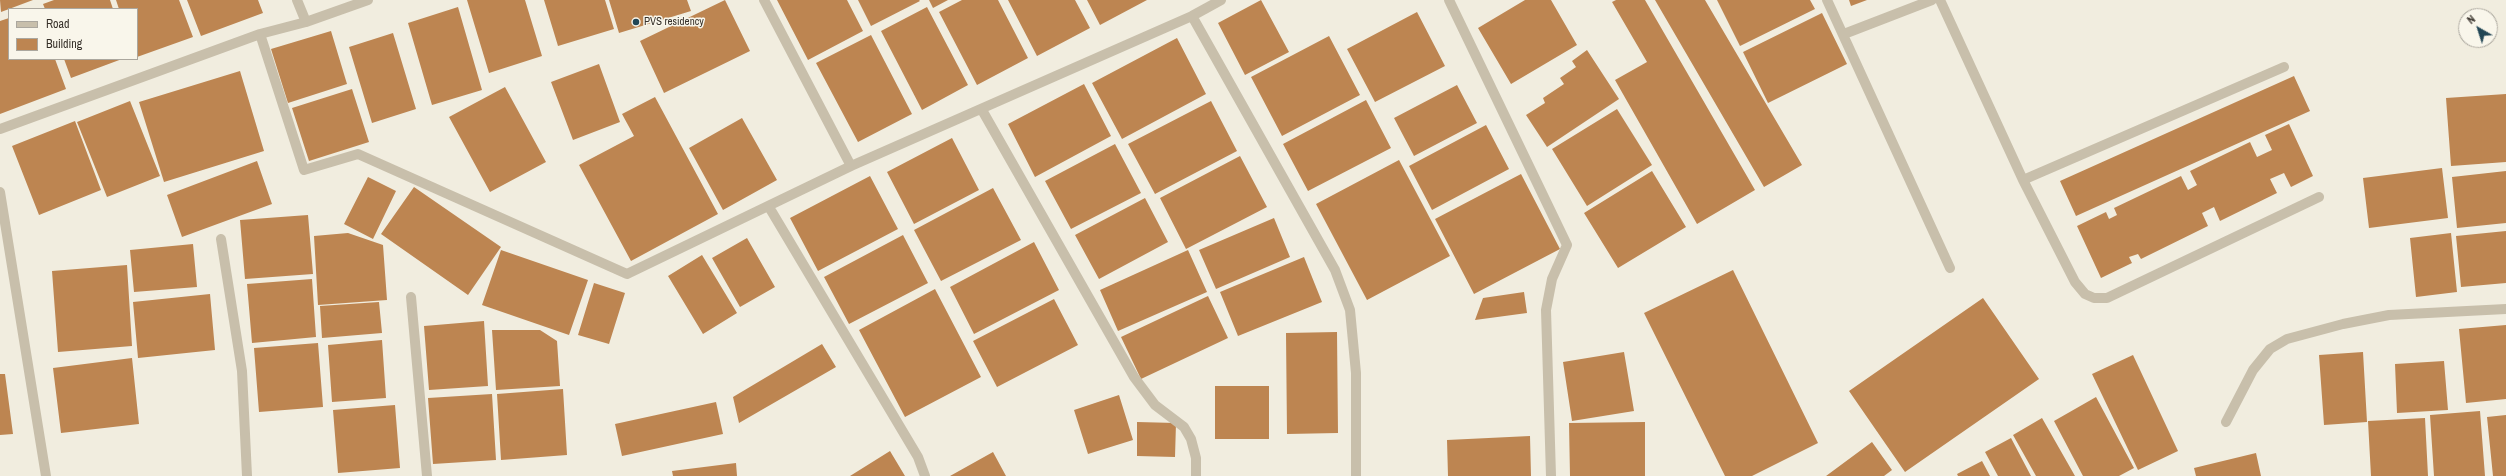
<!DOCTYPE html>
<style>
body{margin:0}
#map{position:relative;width:2506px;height:476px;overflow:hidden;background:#f1eddf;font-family:"Archivo Narrow",sans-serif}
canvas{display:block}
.legend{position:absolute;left:8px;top:8px;width:130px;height:52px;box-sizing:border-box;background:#f9f6eb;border:1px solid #aba79e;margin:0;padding:5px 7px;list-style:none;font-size:12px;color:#37312a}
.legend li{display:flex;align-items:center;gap:8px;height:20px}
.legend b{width:20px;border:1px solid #aba79e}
.north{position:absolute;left:2458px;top:8px;width:40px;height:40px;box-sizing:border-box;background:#f9f6eb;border:1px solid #aba79e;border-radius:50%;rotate:321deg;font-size:11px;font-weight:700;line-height:16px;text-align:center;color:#37312a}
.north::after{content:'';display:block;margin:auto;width:14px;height:18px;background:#224655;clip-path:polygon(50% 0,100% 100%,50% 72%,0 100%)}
</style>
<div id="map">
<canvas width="2506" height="476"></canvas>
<ul class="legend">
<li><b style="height:5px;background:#c8bfab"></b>Road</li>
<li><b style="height:11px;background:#bd8551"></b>Building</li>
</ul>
<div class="north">N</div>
</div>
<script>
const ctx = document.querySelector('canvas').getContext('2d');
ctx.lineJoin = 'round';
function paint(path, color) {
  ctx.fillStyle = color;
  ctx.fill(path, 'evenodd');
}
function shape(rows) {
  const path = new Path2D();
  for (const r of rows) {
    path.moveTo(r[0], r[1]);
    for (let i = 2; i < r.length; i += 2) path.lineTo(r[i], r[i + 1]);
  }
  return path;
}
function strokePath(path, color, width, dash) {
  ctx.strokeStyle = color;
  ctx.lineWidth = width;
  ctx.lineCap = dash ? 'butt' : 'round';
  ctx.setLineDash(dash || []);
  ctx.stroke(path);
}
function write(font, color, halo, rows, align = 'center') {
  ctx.font = font + ' "Archivo Narrow",sans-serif';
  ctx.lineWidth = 3;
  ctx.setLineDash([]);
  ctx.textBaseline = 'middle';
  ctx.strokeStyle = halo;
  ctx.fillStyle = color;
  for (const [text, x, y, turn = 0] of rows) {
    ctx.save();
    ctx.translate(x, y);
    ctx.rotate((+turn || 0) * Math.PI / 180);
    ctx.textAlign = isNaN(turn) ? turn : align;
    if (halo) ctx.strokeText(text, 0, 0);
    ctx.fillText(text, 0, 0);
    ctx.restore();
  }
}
paint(shape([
 [0,0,33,0,1,12],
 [54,0,110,0,113,9,45,9,43,4],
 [116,0,179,0,193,37,137,57,137,9,119,9],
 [187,0,258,0,263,13,201,36],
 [467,0,525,0,542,56,489,73],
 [544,0,605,0,614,29,558,46],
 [609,0,687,0,691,11,619,33],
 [725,0,750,51,664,93,640,41],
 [777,0,847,0,863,31,808,60],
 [858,0,919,0,920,1,871,26],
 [929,0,948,0,933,8],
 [962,0,998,0,1028,58,977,85,939,12],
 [1008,0,1075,0,1090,28,1037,56],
 [1087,0,1147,0,1100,25],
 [1261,0,1289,52,1245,75,1218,23],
 [1525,0,1551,0,1577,45,1511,84,1478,28],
 [1616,0,1645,0,1755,190,1697,224,1615,80,1647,62,1612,2],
 [1655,0,1705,0,1802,165,1764,187],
 [1717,0,1810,0,1815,9,1740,46],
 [1849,0,1867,0,1851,6],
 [458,7,482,90,432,105,408,23],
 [927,7,968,85,922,110,881,31],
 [1417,12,1445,66,1375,102,1347,49],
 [1822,13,1847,64,1768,103,1743,52],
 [9,18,9,59,55,59,66,89,0,114,0,21],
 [331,31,347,84,288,103,271,49],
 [393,33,416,109,372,123,349,47],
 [871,35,912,114,858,142,816,63],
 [1329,36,1360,95,1282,136,1251,77],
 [1177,38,1206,94,1122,139,1092,83],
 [1587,50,1619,99,1547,147,1526,115,1545,103,1543,98,1564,84,1560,78,1576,67,1572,61],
 [64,59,122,59,71,78],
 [599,64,620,122,573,140,551,82],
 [240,71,264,151,164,182,139,102],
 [2294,76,2310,111,2076,216,2060,181],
 [1084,84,1111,136,1035,177,1008,124],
 [1457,85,1477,123,1414,156,1394,118],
 [505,87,546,162,490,192,449,117],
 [352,89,369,142,309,161,292,108],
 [2506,94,2506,162,2451,166,2446,98],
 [655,97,718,214,631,261,579,165,634,136,622,114],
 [1366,100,1391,148,1308,191,1283,144],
 [130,101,160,176,107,197,77,122],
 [1211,101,1237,151,1155,194,1128,144],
 [1617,109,1652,165,1587,206,1552,149],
 [742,118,777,180,723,210,689,148],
 [75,121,101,190,39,215,12,146],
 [2289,124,2313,176,2291,187,2284,173,2270,179,2277,193,2220,221,2214,207,2202,213,2208,226,2141,259,2138,254,2129,257,2132,263,2101,278,2077,226,2106,212,2109,219,2117,215,2114,208,2181,176,2188,190,2197,185,2190,171,2250,142,2257,157,2272,150,2265,135],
 [1486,125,1509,169,1432,210,1409,166],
 [952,138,979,190,914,224,887,172],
 [1115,144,1141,193,1071,229,1045,181],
 [1240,156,1267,207,1186,249,1160,198],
 [1399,160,1450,256,1367,300,1316,204],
 [257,161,272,204,182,237,167,195],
 [2442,168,2448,218,2369,228,2363,178],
 [1652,171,1686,227,1618,268,1584,213],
 [2506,171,2506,223,2457,228,2452,177],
 [1521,174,1560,249,1474,294,1435,219],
 [870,176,898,229,818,271,790,218],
 [368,177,396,191,373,239,344,224],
 [414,187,501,247,468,295,381,234],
 [993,188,1021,240,941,281,914,230],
 [1145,198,1168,242,1099,279,1075,235],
 [308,215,313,274,245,279,240,220],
 [1274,218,1290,257,1216,289,1199,250],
 [2506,231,2506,283,2461,287,2456,236],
 [348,233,383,245,387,300,318,305,314,236],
 [2451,233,2457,292,2416,297,2410,238],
 [903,235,928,283,849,324,824,277],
 [747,238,775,287,740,307,712,258],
 [1034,242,1059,290,974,334,950,287],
 [193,244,197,287,134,292,130,250],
 [501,250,588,280,569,335,482,305],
 [1188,250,1207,292,1118,331,1100,290],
 [702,255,737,313,703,334,668,276],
 [1304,257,1322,302,1238,336,1220,292],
 [127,265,132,346,58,352,52,271],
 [1733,270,1818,443,1752,476,1725,476,1644,313],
 [312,279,316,337,252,343,247,284],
 [594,283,625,293,609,344,578,335],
 [935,289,981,377,905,417,859,330],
 [1524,292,1527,313,1475,320,1483,298],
 [210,294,215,350,138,358,133,302],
 [1208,296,1228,338,1141,379,1121,337],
 [1983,298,2039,379,1905,472,1849,391],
 [1054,299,1078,345,997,387,973,341],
 [379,302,382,333,322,338,320,306],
 [484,321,488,386,429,390,424,326],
 [2506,325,2506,399,2466,403,2459,329],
 [492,330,540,330,557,341,560,386,496,390],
 [1337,332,1338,433,1287,434,1286,333],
 [382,340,386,398,332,402,328,345],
 [318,343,323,407,259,412,254,348],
 [822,344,836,367,739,423,733,397],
 [1624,352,1634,411,1572,421,1563,362],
 [2363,352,2367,422,2324,425,2319,355],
 [2133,355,2178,451,2138,470,2092,374],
 [132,358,139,424,61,433,53,368],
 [2444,361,2448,410,2397,413,2395,364],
 [0,374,5,374,13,434,0,435],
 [1215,386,1269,386,1269,439,1215,439],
 [563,389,567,455,501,460,497,394],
 [492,394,496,460,433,464,428,398],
 [1119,395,1133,440,1088,454,1074,410],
 [2096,397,2134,468,2119,476,2083,476,2054,421],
 [716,402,723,434,622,456,615,424],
 [395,405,400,468,338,473,333,410],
 [2480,411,2485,476,2434,476,2430,415],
 [2506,415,2506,476,2493,476,2487,417],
 [2042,418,2075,476,2036,476,2013,435],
 [2425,418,2428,476,2371,476,2368,421],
 [1137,422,1176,423,1175,457,1137,456],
 [1645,422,1645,476,1570,476,1569,423],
 [1530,436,1531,476,1448,476,1447,440],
 [2011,438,2031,476,1998,476,1985,452],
 [1872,442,1892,470,1884,476,1826,476],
 [890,451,905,476,850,476],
 [993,452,1006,476,950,476],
 [2256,453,2261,476,2196,476,2194,468],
 [1982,461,1990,476,1958,476,1957,474],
 [736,463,737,476,673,476,672,471]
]), '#bd8551');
strokePath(shape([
 [297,0,306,22],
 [764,0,851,166],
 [1449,0,1567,245,1552,279,1546,310,1551,476],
 [1827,0,1950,268],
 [1940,0,2023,180,2075,282,2085,294,2094,298,2107,298,2319,197],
 [1192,16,1335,270,1350,310,1356,373,1356,476],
 [260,34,304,170,358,154,627,274,851,166,1192,16,1221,0],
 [1844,34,1932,0],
 [982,110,1134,377,1155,405,1184,427,1191,439,1196,458,1196,476],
 [0,129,260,34,306,22,368,0],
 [2023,180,2284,67],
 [0,192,46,476],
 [769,207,918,457,925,476],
 [221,239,242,371,247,476],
 [411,297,427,476],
 [2226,422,2253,370,2270,349,2287,339,2343,324,2389,315,2506,309]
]), '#c8bfab', 10);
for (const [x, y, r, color] of [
 [636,22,4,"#224655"]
]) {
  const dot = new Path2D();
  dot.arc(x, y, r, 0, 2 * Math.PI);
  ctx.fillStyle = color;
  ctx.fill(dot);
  strokePath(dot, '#f9f6eb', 1.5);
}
write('11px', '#37312a', '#f9f6eb', [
 ["PVS residency",644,22]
], 'left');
</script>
